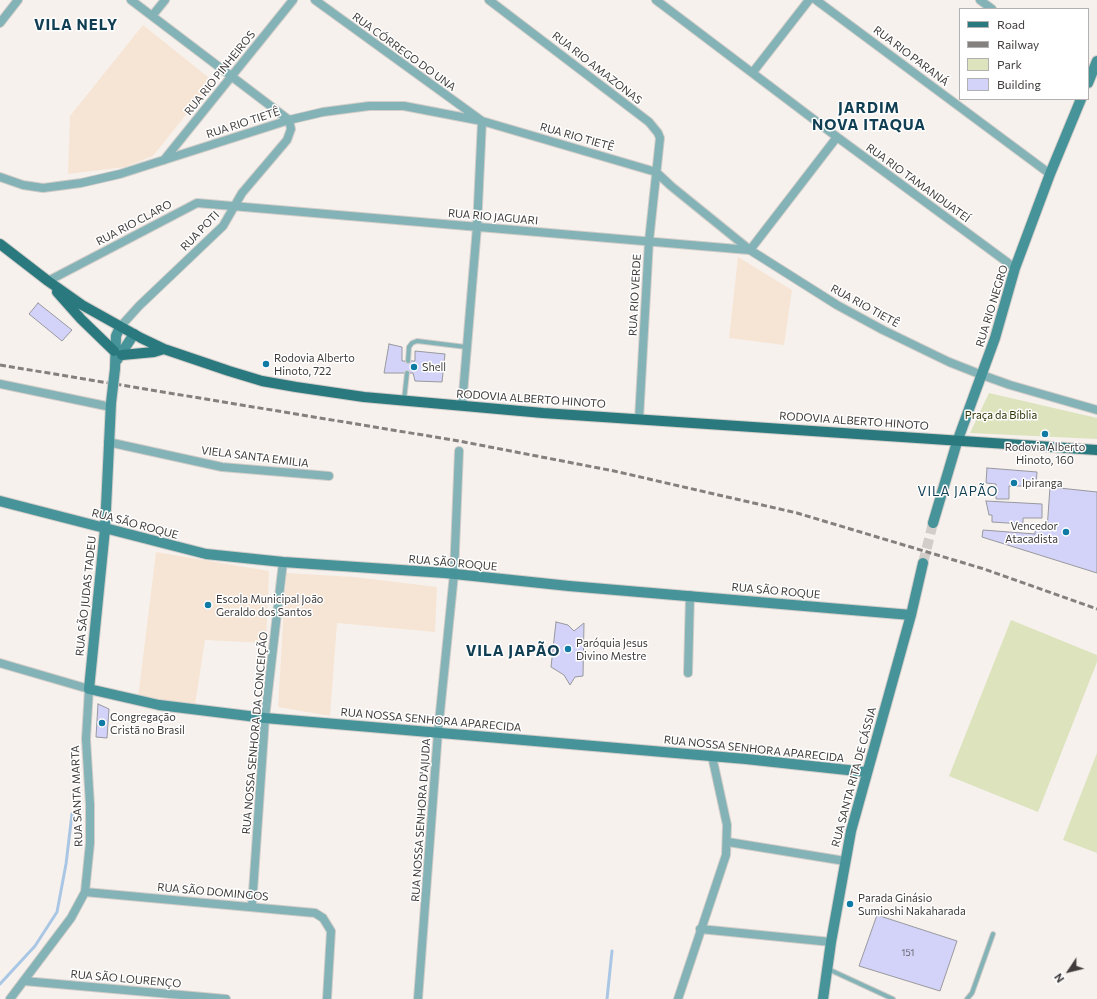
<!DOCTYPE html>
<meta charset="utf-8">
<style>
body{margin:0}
#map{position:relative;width:1097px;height:999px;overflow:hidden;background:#f7f1ed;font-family:Commissioner,sans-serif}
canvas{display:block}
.legend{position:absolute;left:959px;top:8px;width:130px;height:92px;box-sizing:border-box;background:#fff;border:1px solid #b2b1b1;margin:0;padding:5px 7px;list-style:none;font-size:12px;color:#3f3c3b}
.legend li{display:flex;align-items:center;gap:8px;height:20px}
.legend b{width:20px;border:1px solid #b2b1b1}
.north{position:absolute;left:1049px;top:951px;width:40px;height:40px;-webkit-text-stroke:3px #fff;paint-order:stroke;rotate:235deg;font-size:11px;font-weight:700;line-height:16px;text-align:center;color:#3f3c3b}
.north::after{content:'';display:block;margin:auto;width:14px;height:18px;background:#3f3c3b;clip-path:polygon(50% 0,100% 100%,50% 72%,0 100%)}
</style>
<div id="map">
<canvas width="1097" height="999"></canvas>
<ul class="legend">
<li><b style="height:5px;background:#29797f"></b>Road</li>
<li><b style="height:5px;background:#84807e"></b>Railway</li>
<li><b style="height:11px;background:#dce3bd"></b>Park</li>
<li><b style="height:11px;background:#d3d3f9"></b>Building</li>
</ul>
<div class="north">N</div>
</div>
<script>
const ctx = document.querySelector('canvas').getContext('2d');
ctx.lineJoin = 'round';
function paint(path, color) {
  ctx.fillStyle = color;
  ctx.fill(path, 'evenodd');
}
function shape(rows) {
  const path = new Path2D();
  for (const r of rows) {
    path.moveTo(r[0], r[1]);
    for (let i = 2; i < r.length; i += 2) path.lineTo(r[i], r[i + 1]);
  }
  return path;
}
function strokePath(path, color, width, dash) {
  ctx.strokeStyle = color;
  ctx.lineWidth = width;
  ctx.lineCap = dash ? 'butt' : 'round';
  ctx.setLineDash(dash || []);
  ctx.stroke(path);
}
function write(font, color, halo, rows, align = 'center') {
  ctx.font = font + ' Commissioner,sans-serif';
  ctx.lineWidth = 3;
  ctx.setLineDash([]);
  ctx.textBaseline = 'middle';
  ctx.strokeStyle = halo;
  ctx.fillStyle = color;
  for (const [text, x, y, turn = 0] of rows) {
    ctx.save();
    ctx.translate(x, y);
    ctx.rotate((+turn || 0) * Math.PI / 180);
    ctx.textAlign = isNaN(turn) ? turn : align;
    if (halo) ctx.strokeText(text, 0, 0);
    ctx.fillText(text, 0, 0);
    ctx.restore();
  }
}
paint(shape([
 [143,25,213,81,153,156,125,167,68,174,70,116],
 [738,257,792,290,784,345,729,338],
 [156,552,269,571,266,643,205,640,195,705,138,698],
 [286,573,354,577,437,587,435,632,337,623,330,716,278,707]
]), '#f6e5d4');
paint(shape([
 [989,393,1097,418,1097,439,970,433],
 [1011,620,1097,655,1097,662,1038,812,949,776],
 [1097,753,1097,853,1063,840]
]), '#dce3bd');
strokePath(shape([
 [0,984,35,946,57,912,66,864,72,814,80,808],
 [607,999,612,951]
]), '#a9c7e4', 3);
const building = shape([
 [38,303,72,330,62,341,29,314,38,303],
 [389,344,402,347,402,361,415,361,415,351,445,354,442,382,415,381,413,373,384,373,389,344],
 [987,468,1037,472,1036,486,1009,486,1009,499,996,499,996,484,986,483,987,468],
 [1050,487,1097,492,1097,573,982,537,983,530,1035,534,1035,530,1047,530,1050,487],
 [986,501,1042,504,1042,518,1023,518,1023,524,992,522,992,515,989,515,986,501],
 [556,622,568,625,574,631,584,623,583,676,575,677,570,685,564,675,551,667,556,622],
 [98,704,109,709,107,738,96,737,98,704],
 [877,915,957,941,940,991,859,966,877,915]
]);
paint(building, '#d3d3f9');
strokePath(building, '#98989e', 1);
strokePath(shape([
 [923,563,933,523]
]), '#d2cdc9', 10, [10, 5]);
const lane = shape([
 [408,361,409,347,412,343,417,341,466,347],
 [404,400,407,373],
 [828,969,893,999],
 [967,999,972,993,993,934]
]);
const street = shape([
 [315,0,482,121,477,227,462,406],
 [489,0,649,122,658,133,660,138,649,241,639,419],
 [656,0,837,137,1015,268],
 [816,0,1050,174],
 [980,0,992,9],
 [152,16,165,0],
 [0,23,18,0],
 [753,72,809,0],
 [164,160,293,0],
 [0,177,23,185,43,188,81,183,120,174,289,120,323,112,369,106,404,106,482,121,656,172,671,186,750,250,837,305,883,330,949,362,982,375,1010,385,1097,410],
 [750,250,837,137],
 [48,281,197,203,749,250],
 [120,327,139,306,223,226,242,193,287,140,291,129,289,120,131,0],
 [0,384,111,407],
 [108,442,222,467,329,476],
 [0,663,89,689,86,739,90,805,90,843,85,892,71,918,10,999],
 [688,673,690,595],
 [728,842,845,861],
 [85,892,315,913,323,918,331,931,327,999],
 [252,906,265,718,283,562],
 [700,929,831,942],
 [24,981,226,999],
 [418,999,438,732,454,574,459,451],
 [678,999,726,855,727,825,712,756]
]);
const secondary = shape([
 [1088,83,1097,61],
 [117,360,134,334],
 [115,369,116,336,120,327],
 [111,403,105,529,89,689,159,705,265,718,746,759,866,772],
 [0,501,206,554,283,562,445,573,569,586,911,615],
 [933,523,957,442,995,338,1015,268,1050,174,1081,99],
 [823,999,831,942,851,831,911,615,923,563]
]);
const primary = shape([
 [0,244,48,281,82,305,141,338,164,349,229,371,262,381,296,387,364,397,543,413,1097,450],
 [57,292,81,319,114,351],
 [122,355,154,352,164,349]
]);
strokePath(lane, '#d2cdc9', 6);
strokePath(street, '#d2cdc9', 10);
strokePath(secondary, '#d2cdc9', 12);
strokePath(primary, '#d2cdc9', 12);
strokePath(lane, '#83b3b6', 4);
strokePath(street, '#83b3b6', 8);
strokePath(secondary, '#469399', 10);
strokePath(primary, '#29797f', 10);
strokePath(shape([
 [0,365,459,441,614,471,797,513,984,569,1097,609]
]), '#84807e', 3, [6, 3]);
const secondaryBridge = shape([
 [111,403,115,369]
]);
strokePath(secondaryBridge, '#d2cdc9', 12, []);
strokePath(secondaryBridge, '#469399', 10);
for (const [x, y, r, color] of [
 [266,364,4,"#0f7ba5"],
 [414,367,4,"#0f7ba5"],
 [1045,434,4,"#0f7ba5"],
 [1014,483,4,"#0f7ba5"],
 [1066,532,4,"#0f7ba5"],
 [208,605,4,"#0f7ba5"],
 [568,649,4,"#0f7ba5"],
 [102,723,4,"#0f7ba5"],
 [850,904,4,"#0f7ba5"]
]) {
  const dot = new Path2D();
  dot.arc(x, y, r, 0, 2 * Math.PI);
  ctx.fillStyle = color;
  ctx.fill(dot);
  strokePath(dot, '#fff', 1.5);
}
write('9px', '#64626a', null, [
 ["151",908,953]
]);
write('11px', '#3f3c3b', '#fff', [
 ["RUA CÓRREGO DO UNA",404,52,36],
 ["RUA RIO PARANÁ",911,56,37],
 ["RUA RIO AMAZONAS",597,68,38],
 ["RUA RIO PINHEIROS",220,73,-51],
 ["RUA RIO TIETÊ",243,123,-18],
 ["RUA RIO TIETÊ",577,137,16],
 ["RUA RIO TAMANDUATEÍ",918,183,36],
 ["RUA RIO JAGUARI",493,217,5],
 ["RUA RIO CLARO",134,223,-28],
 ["RUA POTI",200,231,-46],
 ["RUA RIO VERDE",635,295,-87],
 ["RUA RIO TIETÊ",865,306,29],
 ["RUA RIO NEGRO",992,306,-73],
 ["RODOVIA ALBERTO HINOTO",531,399,4],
 ["RODOVIA ALBERTO HINOTO",854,421,4],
 ["VIELA SANTA EMILIA",255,457,7],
 ["RUA SÃO ROQUE",135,524,15],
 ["RUA SÃO ROQUE",453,563,5],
 ["RUA SÃO ROQUE",776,591,5],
 ["RUA SÃO JUDAS TADEU",86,596,-84],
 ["RUA NOSSA SENHORA APARECIDA",431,720,5],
 ["RUA NOSSA SENHORA DA CONCEIÇÃO",255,733,-85],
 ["RUA NOSSA SENHORA APARECIDA",754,749,6],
 ["RUA SANTA RITA DE CÁSSIA",854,777,-75],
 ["RUA SANTA MARTA",77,796,-92],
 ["RUA NOSSA SENHORA D'AJUDA",421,820,-86],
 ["RUA SÃO DOMINGOS",213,892,5],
 ["RUA SÃO LOURENÇO",126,979,5]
]);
write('11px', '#3f3c3b', '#fff', [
 ["Rodovia Alberto",274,358],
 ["Hinoto, 722",274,371],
 ["Shell",422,367],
 ["Rodovia Alberto",1045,447,"center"],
 ["Hinoto, 160",1045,460,"center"],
 ["Ipiranga",1022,483],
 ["Vencedor",1058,526,"right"],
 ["Atacadista",1058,539,"right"],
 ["Escola Municipal João",216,599],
 ["Geraldo dos Santos",216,612],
 ["Paróquia Jesus",576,643],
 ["Divino Mestre",576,656],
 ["Congregação",110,717],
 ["Cristã no Brasil",110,730],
 ["Parada Ginásio",858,898],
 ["Sumioshi Nakaharada",858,911]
], 'left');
write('11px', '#2e3304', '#fff', [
 ["Praça da Bíblia",1001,415]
]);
ctx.letterSpacing = '1px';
write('13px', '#103e53', '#fff', [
 ["VILA JAPÃO",958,492]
]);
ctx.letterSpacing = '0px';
ctx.letterSpacing = '1px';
write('bold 15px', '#103e53', '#fff', [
 ["VILA NELY",76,25],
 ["JARDIM",869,108],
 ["NOVA ITAQUA",869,125],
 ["VILA JAPÃO",513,651]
]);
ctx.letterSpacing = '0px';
</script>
